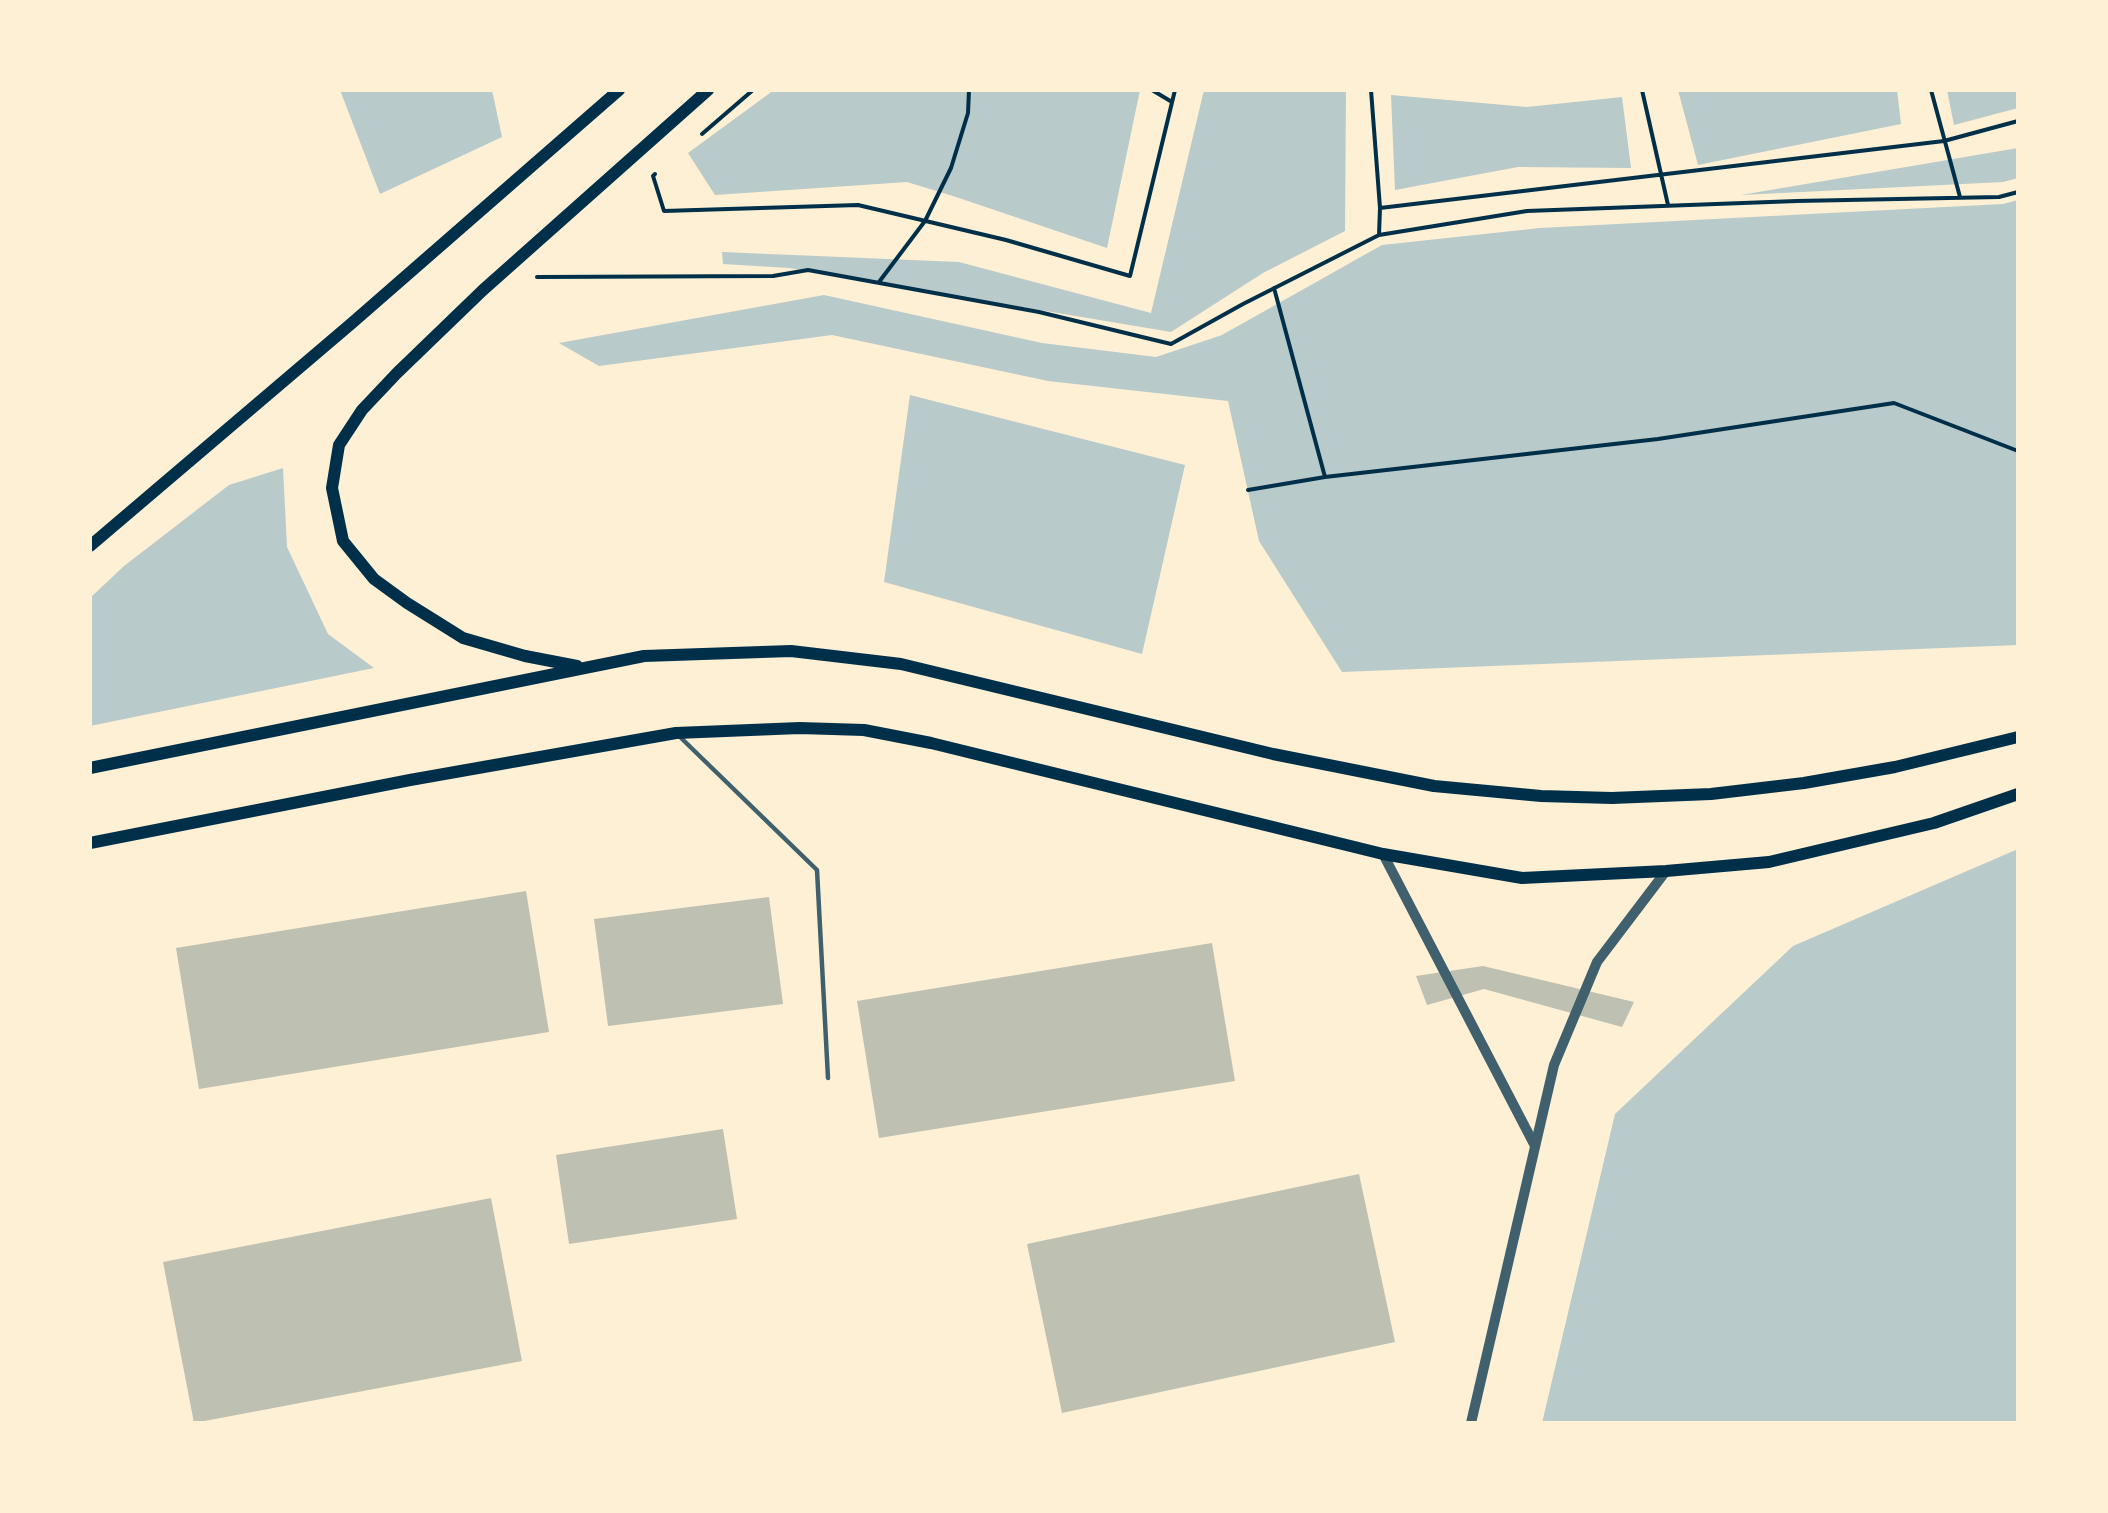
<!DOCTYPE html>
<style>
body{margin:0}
#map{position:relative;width:2108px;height:1513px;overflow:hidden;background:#fdf0d5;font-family:"Open Sans",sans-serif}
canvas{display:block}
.frame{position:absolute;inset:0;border:92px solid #fdf0d5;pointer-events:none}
</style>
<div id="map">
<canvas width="2108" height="1513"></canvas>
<div class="frame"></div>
</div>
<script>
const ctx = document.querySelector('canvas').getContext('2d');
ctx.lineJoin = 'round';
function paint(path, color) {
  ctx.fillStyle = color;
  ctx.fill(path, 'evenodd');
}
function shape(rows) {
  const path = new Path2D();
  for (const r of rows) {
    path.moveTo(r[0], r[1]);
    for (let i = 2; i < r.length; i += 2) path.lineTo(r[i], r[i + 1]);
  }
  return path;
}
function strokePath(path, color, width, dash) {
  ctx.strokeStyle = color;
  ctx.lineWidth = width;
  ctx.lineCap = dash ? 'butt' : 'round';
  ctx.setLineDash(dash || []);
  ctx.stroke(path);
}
paint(shape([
 [340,90,492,90,502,137,380,194],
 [774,90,1140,90,1107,248,956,197,907,182,715,195,688,153],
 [1204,90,1346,90,1345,231,1263,273,1171,332,789,268,723,264,722,252,959,262,1151,313],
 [1678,90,1897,90,1901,124,1698,165],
 [1947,90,2018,90,2018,108,1954,125],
 [1391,95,1527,107,1622,97,1631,168,1518,167,1395,190],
 [2018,148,2018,178,2003,182,1741,195],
 [2018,200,2018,645,1342,672,1259,541,1228,401,1048,381,832,335,599,366,559,343,824,295,1042,343,1156,357,1222,335,1382,245,1540,228,2003,204],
 [910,395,1185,465,1142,654,884,582],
 [283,468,287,547,328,634,374,668,90,726,90,598,124,566,229,485],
 [2018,849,2018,1423,1542,1423,1615,1114,1793,946]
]), '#b9caca');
paint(shape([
 [526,891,549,1032,199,1089,176,948],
 [769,897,783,1004,608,1026,594,919],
 [1212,943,1235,1081,879,1138,857,1001],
 [1483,966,1634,1002,1622,1027,1484,989,1427,1005,1416,976],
 [723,1129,737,1219,569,1244,556,1155],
 [1359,1174,1395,1342,1062,1413,1027,1244],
 [491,1198,522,1361,194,1423,163,1262]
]), '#bec0b2');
strokePath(shape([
 [1152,90,1172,102],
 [1371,90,1380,208,1379,235],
 [1642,90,1668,205],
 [1931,90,1960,197],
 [702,134,753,90],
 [655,174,653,176,664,211,858,205,1006,240,1130,276,1175,90],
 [1380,208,1944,141,2018,121],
 [537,277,773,276,808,270,1039,312,1171,344,1243,304,1379,235,1527,211,1797,201,1999,197,2018,192],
 [879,282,925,221,951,168,968,113,969,90],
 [1274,288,1325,477],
 [1248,490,1325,477,1658,439,1894,403,2018,451]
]), '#003049', 4);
strokePath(shape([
 [678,735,817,870,828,1078]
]), '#3f606c', 4.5);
strokePath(shape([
 [1383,854,1535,1146],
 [1471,1423,1554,1065,1597,962,1666,871]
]), '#3f606c', 10);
strokePath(shape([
 [90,546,352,323,619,90],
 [577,666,525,656,463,638,407,603,374,579,343,541,332,488,339,445,362,410,397,373,483,290,708,90],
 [90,768,644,656,791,651,901,664,1273,754,1434,786,1541,796,1612,798,1711,794,1804,783,1895,767,2018,737],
 [90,843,410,780,676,733,800,728,864,730,931,743,1383,854,1522,878,1666,871,1769,862,1934,823,2018,794]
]), '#003049', 12);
</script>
